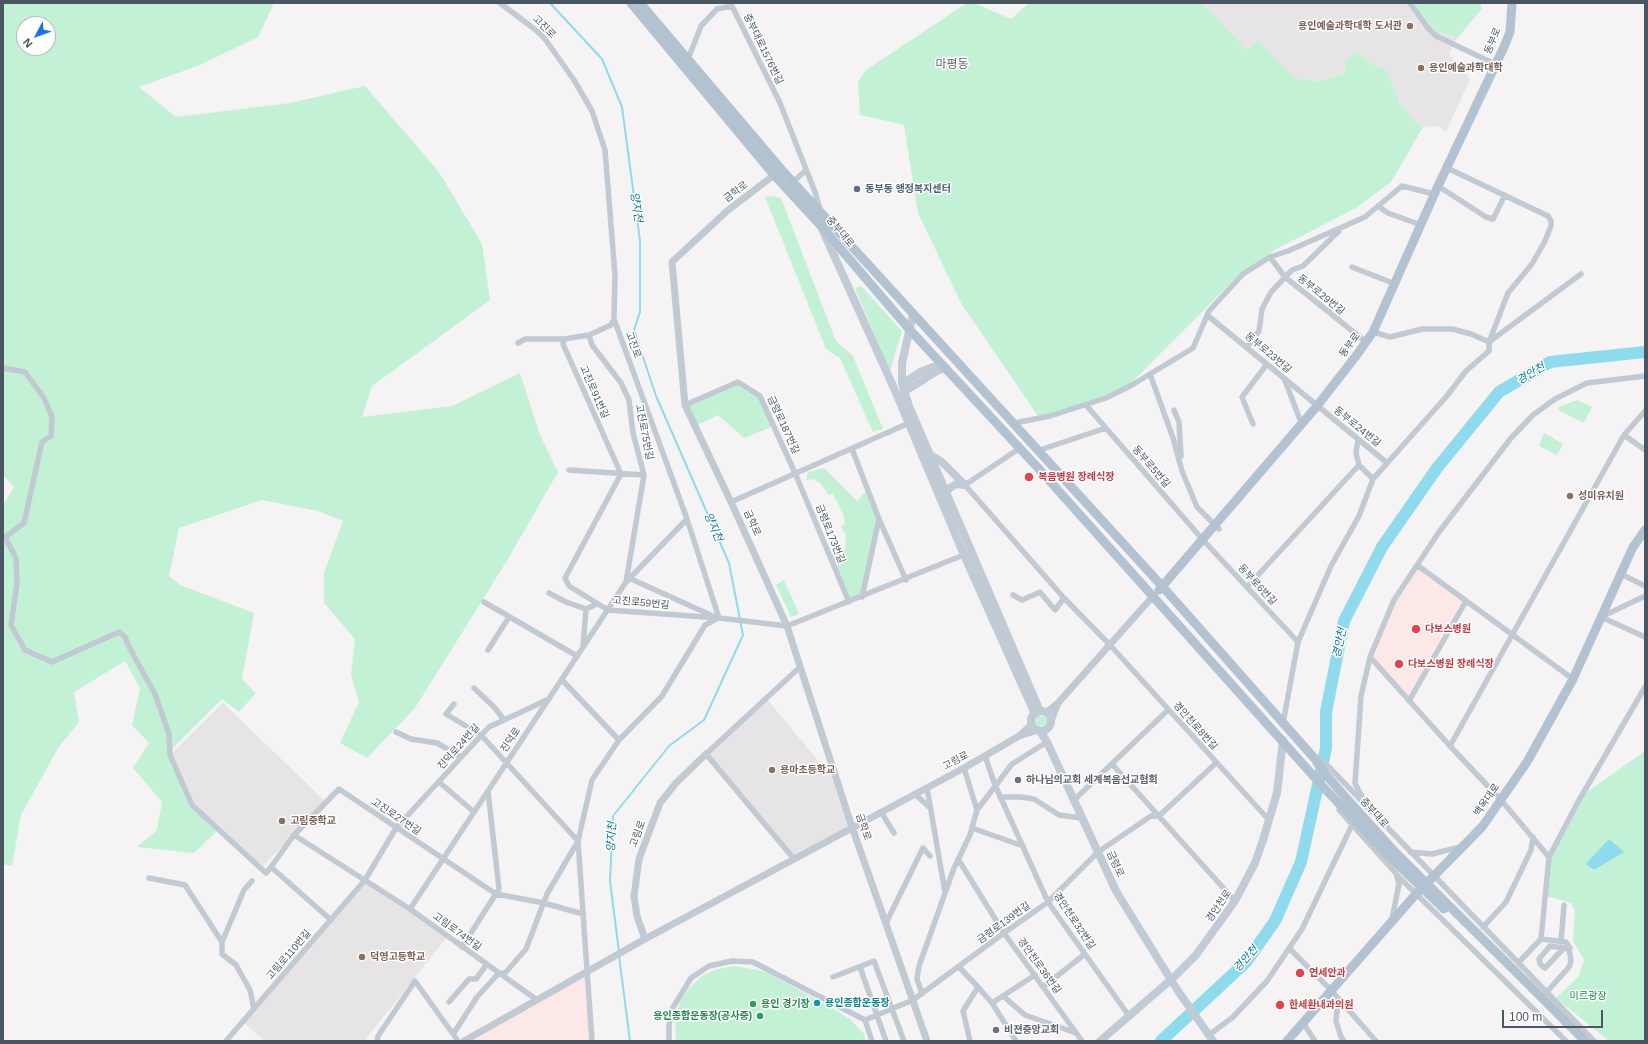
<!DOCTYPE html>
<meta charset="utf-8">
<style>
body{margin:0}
#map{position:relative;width:1648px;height:1044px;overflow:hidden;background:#f5f3f3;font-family:Arial,sans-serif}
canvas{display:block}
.frame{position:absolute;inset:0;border:4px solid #4a5661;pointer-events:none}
.north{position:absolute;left:16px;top:16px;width:40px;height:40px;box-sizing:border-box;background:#fff;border:1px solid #b7bbc0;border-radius:50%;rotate:229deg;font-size:11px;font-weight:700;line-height:16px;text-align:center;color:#4a5661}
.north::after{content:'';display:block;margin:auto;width:14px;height:18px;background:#1a73e8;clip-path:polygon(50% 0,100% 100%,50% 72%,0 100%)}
.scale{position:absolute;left:1502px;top:1010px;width:101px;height:18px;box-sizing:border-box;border:2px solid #4a5661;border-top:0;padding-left:5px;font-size:12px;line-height:14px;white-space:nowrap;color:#4a5661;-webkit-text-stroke:3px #fff;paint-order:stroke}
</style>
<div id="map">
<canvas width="1648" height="1044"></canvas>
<div class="frame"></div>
<div class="north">N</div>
<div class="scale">100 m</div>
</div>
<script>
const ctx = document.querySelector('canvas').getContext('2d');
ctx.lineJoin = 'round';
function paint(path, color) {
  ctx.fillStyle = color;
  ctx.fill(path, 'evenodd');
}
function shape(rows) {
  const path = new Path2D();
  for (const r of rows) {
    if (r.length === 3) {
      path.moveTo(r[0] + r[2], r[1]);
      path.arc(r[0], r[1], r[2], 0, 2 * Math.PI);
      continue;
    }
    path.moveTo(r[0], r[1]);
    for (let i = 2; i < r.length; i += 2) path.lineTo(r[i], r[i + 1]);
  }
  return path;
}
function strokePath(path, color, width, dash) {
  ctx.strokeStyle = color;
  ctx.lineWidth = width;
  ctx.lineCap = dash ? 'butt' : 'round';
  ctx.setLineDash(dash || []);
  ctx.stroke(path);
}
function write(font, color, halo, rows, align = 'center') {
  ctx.font = font + ' Arial,"Noto Sans KR",sans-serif';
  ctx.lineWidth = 3;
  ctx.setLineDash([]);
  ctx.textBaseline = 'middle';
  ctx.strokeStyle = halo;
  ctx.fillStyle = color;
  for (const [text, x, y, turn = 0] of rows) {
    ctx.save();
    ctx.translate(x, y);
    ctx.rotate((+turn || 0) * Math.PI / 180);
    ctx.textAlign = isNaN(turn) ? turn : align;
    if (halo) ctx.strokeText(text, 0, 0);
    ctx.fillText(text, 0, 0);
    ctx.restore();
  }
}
paint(shape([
 [1202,3,1414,3,1430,26,1439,32,1458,37,1449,54,1470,79,1446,132,1438,126,1423,127,1415,122,1400,103,1386,69,1377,67,1357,52,1346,61,1345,74,1319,81,1295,78,1258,41,1247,50],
 [767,699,839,786,852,827,794,859,706,754],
 [223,703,326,802,263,866,195,805,170,755],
 [365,880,448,936,364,1041,265,1041,243,1022]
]), '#e6e4e5');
paint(shape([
 [1417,565,1466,601,1409,701,1370,657,1394,600],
 [586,972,592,1041,464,1041]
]), '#fce8e6');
paint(shape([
 [3,3,274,3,258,37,200,65,139,87,176,117,290,103,365,86,439,172,482,244,490,300,372,386,362,417,452,406,520,373,540,435,558,472,508,559,415,708,367,758,340,743,359,702,351,675,355,639,324,603,324,573,343,521,318,511,262,500,179,528,169,576,180,585,254,613,242,679,256,693,239,712,222,699,167,754,192,806,218,830,194,853,137,847,157,830,162,802,133,768,149,743,132,725,140,688,125,661,74,692,79,722,58,748,21,815,12,866,3,864,3,505,14,487,3,475],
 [24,24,48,24,48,48,24,48],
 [967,3,974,3,1011,19,1029,3,1202,3,1247,50,1258,41,1295,78,1319,81,1345,74,1346,61,1356,51,1377,67,1386,69,1400,103,1415,122,1423,127,1391,182,1356,208,1276,249,1239,275,1127,387,1086,405,1040,419,961,303,918,213,904,125,860,115,858,82,866,70],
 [1414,3,1480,3,1482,9,1458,37,1439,32,1430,26],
 [771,196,781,198,836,341,853,356,883,429,873,432,840,358,826,349,765,197],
 [861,286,902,331,890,371,855,288],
 [738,382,760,396,774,426,744,438,718,415,695,426,685,405],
 [1577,400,1592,407,1584,423,1558,410,1559,407],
 [1544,433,1563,444,1557,455,1539,446],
 [824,468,857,501,868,489,879,519,862,597,849,602,829,555,845,549,846,535,841,526,845,524,843,514,833,494,829,495,820,483,812,479,806,480,808,472],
 [784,580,799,614,791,617,776,585],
 [1041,721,5.5],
 [1645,751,1645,1041,1609,1041,1556,998,1578,977,1584,960,1573,941,1575,911,1571,903,1547,896,1551,857,1587,792],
 [735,966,766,972,834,1009,851,1020,864,1034,866,1041,676,1041,675,1017,681,1000,689,988,703,975,718,969]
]), '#c3f1d5');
paint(shape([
 [1609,839,1624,852,1594,870,1586,864]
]), '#90daee');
strokePath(shape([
 [550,3,602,59,622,107,640,241,640,312,634,330,656,396,729,563,743,635,704,720,669,746,613,816,610,881,619,952],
 [619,956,630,1041]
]), '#90daee', 2);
strokePath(shape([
 [1161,1041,1246,962,1275,921,1301,862,1326,748,1326,712,1344,621,1382,547,1437,468,1499,392,1550,362,1645,352]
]), '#90daee', 12);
strokePath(shape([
 [500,3,537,31,545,39,574,80,592,111,605,150,615,275,614,319,687,519,719,618],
 [1410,3,1428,28,1436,36,1495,64],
 [688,59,701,26,717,9,732,6,780,103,815,192,820,209],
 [793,182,806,170],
 [1438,186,1486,217,1493,219,1505,195],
 [1378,206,1388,213,1421,225],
 [1270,257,1285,277,1366,342],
 [1352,267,1395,284],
 [1207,315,1386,462],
 [614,319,611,325,589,335,592,345,621,383,629,400,633,433,644,475,626,582],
 [1373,332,1390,337,1422,329,1452,329,1471,334,1489,342,1508,293,1532,264,1545,241,1551,226,1551,221,1548,216,1447,168],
 [589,335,564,339,563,344,621,474,565,578,569,586,608,610,719,618,787,626,971,552],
 [518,343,525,339,564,339],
 [1247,347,1259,331,1262,309,1271,292,1292,270,1303,266,1339,231],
 [3,368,25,372,44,398,52,417,51,436,42,442,24,523,5,537,16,558,17,583,11,625,25,650,52,662,119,632,125,637,128,645,155,694,169,734,170,755,192,805,266,873,271,867],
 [1150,374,1173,438,1182,471,1197,507,1219,529],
 [1284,378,1302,425],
 [685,405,738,382,760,396,795,473,849,602],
 [1086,405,1203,540,1298,642],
 [1174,410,1179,422,1181,456],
 [1015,423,1050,416,1106,398,1132,385,1193,348,1209,311,1243,274,1270,257,1288,251,1365,217,1402,186,1434,194],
 [1253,424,1242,397,1267,364],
 [1624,435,1645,450],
 [1358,440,1356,453,1359,465,1373,479],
 [1020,448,965,485,1064,598,1110,645,1268,819],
 [852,449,879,519],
 [1040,450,1106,428],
 [569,470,644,475],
 [731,502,909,423],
 [1417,565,1573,679],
 [1621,574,1645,586],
 [629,578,715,617],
 [1247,587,1359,465],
 [549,593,566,602,586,609],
 [1013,595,1022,600,1040,592,1055,610,1064,598],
 [862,597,879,519,906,580],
 [484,602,577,656],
 [1601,617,1645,596],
 [1601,617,1645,637],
 [583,646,586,609,597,604],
 [488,650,509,617],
 [1370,657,1450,746],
 [562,680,619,740],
 [474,688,495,708,504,720],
 [1409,701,1466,601],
 [1283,723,1298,642,1331,566,1359,516,1373,479,1446,397,1466,371,1489,351,1489,342,1581,274],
 [396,732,411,739,437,743,461,757],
 [985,756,995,785,1048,902,1129,1016],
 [1317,759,1326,764,1594,1041],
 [1112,764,1235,901],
 [439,782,474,812],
 [927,788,945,892],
 [915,794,929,807],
 [1000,797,1020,797,1034,799,1059,815,1081,818],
 [1074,800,1168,710],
 [1367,807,1355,783,1361,696,1370,657,1394,600,1439,532,1511,438,1533,415,1555,399,1587,383,1645,376],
 [977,810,1012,764,1047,742],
 [1339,810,1400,878,1566,1041],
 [881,812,894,833],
 [972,828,1023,846],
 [294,835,410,909,537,1000],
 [1410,852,1432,854,1460,847],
 [1549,857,1501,800,1450,746,1624,435,1645,411],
 [794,859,706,754,800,667],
 [958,859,1004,933,1082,1041],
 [149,878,185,885,222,942],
 [252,881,244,890,222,942,222,954,236,965,250,990,254,1009],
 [410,909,626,582,687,519],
 [1392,919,1399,884,1397,877],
 [331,920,271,867,294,835,339,789,496,894,544,903,583,914],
 [886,923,923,848,930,856],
 [1483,927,1506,902,1531,850,1533,837],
 [1541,939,1566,942,1570,948,1569,949,1557,947,1550,946,1539,959,1540,964,1545,968,1564,948],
 [1561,942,1564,905],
 [462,947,499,889,488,791],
 [1289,948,1331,990,1376,1041],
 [1518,963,1541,939,1549,857,1578,802,1645,687],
 [860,967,886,1041],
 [959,967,978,987],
 [833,977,874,961,904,1041],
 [1043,987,1085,954],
 [1546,993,1569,967,1571,961,1569,949],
 [922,994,917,979,919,966,954,868,970,835,977,810,964,768],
 [1003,996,1025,1015,1076,1033],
 [1338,998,1336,1021,1341,1037,1344,1041],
 [449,1002,469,979,476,979,487,964],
 [992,1003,1016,1041],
 [865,1020,913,1000,1004,933,1048,902,1098,852,1151,816,1159,816,1216,763],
 [1303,1023,1315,1041],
 [454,1033,477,997,497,975,506,972,526,949,547,894,578,841,481,735,446,714,454,704],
 [1209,1035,1233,1017,1267,981,1302,929,1352,825],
 [226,1041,365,880,396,828,489,727,549,699],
 [377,1041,378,1036,415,981,458,1041],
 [592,1041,578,841,592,780,619,740,662,696,705,625,718,618],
 [669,1041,669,1026,672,1009,691,978,709,966,732,961,753,962,865,1020,872,1041],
 [970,1041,963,1011,978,987,992,1003,1035,975]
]), '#c1cad2', 5.5);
strokePath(shape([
 [778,172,727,211,672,262,685,405,731,502,787,626,852,827,927,1041],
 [1058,703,1154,595],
 [1046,713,1058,703,1051,721],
 [1032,724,1019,736,1038,730],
 [645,939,637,916,634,896,639,859,660,803,676,783,706,754],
 [464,1041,645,939,964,768,1019,736]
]), '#c1cad2', 7);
strokePath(shape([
 [823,231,893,386,964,555,1035,714],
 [913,314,902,363,902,384,909,406,1040,711],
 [902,384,920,372,933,367,945,368],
 [904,392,937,371,943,369],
 [930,455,942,462,965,485,956,484,950,488,946,492],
 [1041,721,10],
 [1040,731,1047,742,1116,891,1176,988,1213,1041],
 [1100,1041,1174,977,1196,955,1235,901,1255,863,1263,840,1277,793,1283,740]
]), '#c1cbd6', 8);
strokePath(shape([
 [631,3,775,176,821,226,910,330,1039,469,1326,790,1390,857],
 [640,3,781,169,1162,586,1315,759,1321,769,1347,799,1395,852],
 [1159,590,1317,406,1356,356,1373,332,1438,186,1504,47,1510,32,1512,3],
 [1532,988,1585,1041],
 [1287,1041,1416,894,1482,827,1527,762,1573,679,1633,547,1645,530]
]), '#b3c2d1', 9);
strokePath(shape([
 [1395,852,1532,988],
 [1390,857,1444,909]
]), '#b3c2d1', 9);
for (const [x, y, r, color] of [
 [1410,26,4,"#8d6e63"],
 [1421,68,4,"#8d6e63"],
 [857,189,4,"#5c6f8a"],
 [1029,477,5,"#e0444e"],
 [1570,496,4,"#8d6e63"],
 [1416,629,5,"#e0444e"],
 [1399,664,5,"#e0444e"],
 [772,770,4,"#8d6e63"],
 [1018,780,4,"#6b7280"],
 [282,821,4,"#8d6e63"],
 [362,957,4,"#8d6e63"],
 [1300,973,5,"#e0444e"],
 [817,1003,4,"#0f9aa8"],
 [753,1004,4,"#2e9e5b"],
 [1280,1005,5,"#e0444e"],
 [760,1016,4,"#2e9e5b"],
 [996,1030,4,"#6b7280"]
]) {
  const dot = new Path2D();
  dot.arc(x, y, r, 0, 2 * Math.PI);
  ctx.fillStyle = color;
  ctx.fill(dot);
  strokePath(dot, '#fff', 1.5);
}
write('bold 10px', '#785e54', '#fff', [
 ["용인예술과학대학 도서관",1402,26,"right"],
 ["용인예술과학대학",1429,68],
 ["성미유치원",1578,496],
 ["용마초등학교",780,770],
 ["고림중학교",290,821],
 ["덕영고등학교",370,957]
], 'left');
write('10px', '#4a5661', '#fff', [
 ["고진로",544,27,45],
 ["동부로",1493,41,-67],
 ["중부대로1576번길",763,49,64],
 ["금학로",736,192,-37],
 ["중부대로",840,232,50],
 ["동부로29번길",1321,295,39],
 ["고진로",633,345,70],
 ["동부로",1350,345,-54],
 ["동부로23번길",1268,353,40],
 ["고진로91번길",594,392,66],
 ["금령로187번길",783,425,65],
 ["동부로24번길",1357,427,39],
 ["고진로75번길",644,432,79],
 ["동부로5번길",1151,467,49],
 ["금학로",752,523,66],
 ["금령로173번길",830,534,68],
 ["동부로6번길",1257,585,47],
 ["고진로59번길",641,603,5],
 ["경안천로8번길",1195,726,48],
 ["진덕로",511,740,-57],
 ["진덕로24번길",459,747,-48],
 ["고림로",956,761,-28],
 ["백옥대로",1487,800,-55],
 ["중부대로",1374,813,48],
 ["고진로27번길",396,817,34],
 ["금학로",863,827,71],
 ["고림로",638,834,-70],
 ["금령로",1115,864,65],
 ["경안천로",1219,906,-56],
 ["경안천로32번길",1074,921,56],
 ["금령로139번길",1004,923,-36],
 ["고림로74번길",457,932,36],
 ["고림로110번길",289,955,-49],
 ["경안천로36번길",1039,966,54]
]);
write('bold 10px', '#4e5e75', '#fff', [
 ["동부동 행정복지센터",865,189]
], 'left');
write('bold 10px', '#be3a42', '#fff', [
 ["복음병원 장례식장",1038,477],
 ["다보스병원",1425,629],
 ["다보스병원 장례식장",1408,664],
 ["연세안과",1309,973],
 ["한세환내과의원",1289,1005]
], 'left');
write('bold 10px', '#5b616d', '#fff', [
 ["하나님의교회 세계복음선교협회",1026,780],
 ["비젼중앙교회",1004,1030]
], 'left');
write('10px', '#17864f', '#fff', [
 ["미르광장",1588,996]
]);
write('bold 10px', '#0d838f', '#fff', [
 ["용인종합운동장",825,1003]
], 'left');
write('bold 10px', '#27864d', '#fff', [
 ["용인 경기장",761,1004],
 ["용인종합운동장(공사중)",752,1016,"right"]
], 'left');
write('italic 11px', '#0c7c9b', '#fff', [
 ["양지천",636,207,82],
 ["경안천",1531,374,-31],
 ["양지천",713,527,67],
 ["경안천",1340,643,-78],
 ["양지천",612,837,-87],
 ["경안천",1246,959,-49]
]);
write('12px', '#5f6368', '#fff', [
 ["마평동",952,65]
]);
</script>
